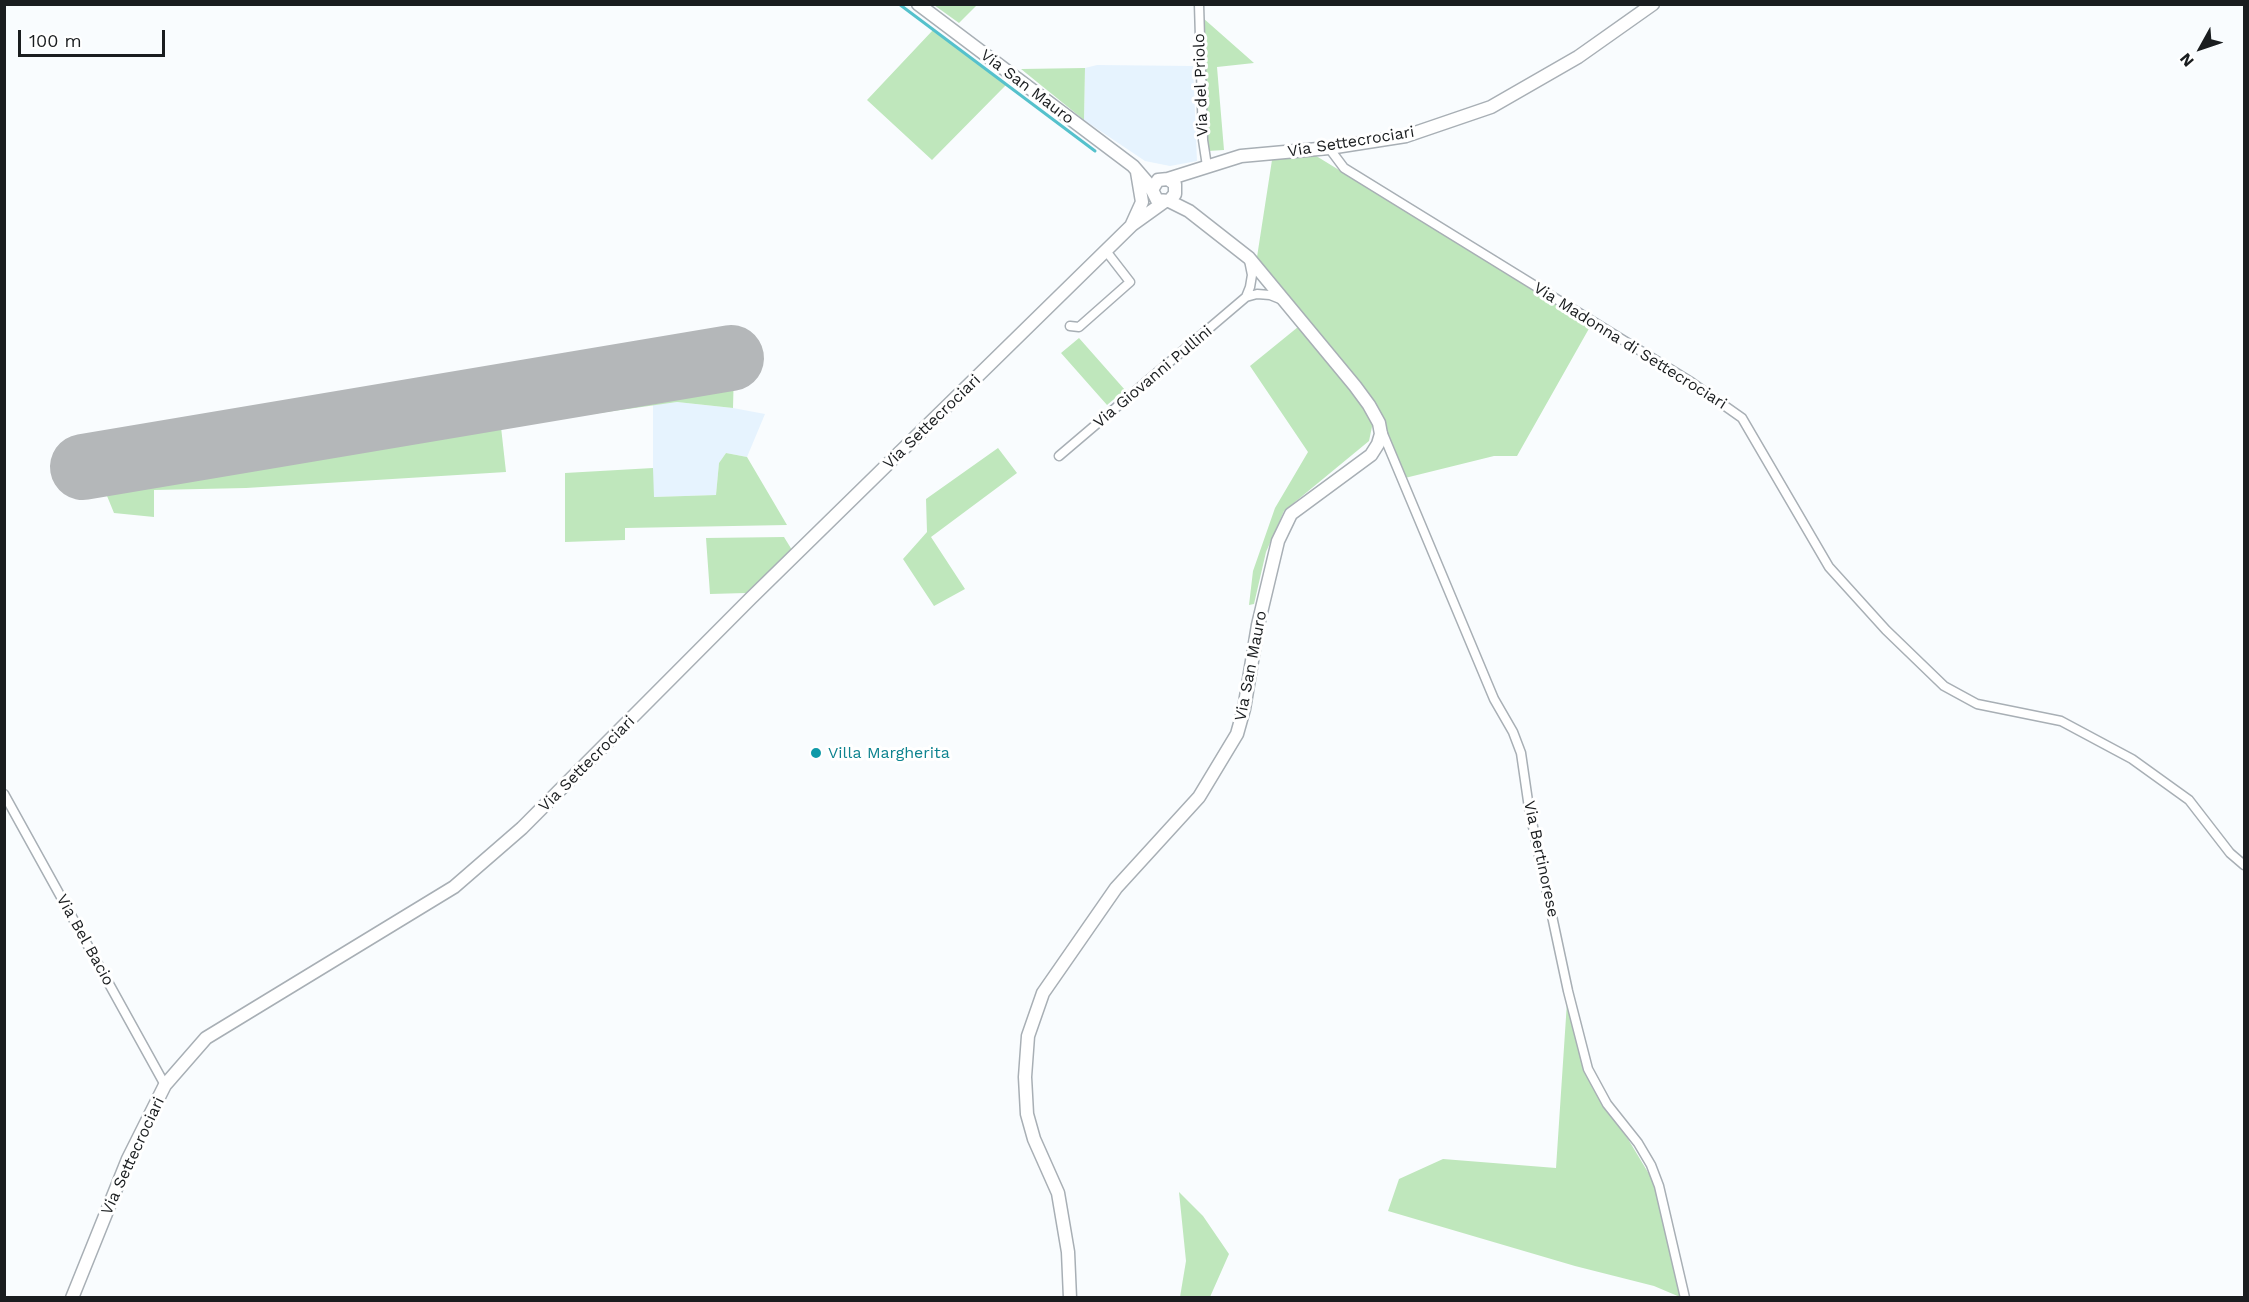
<!DOCTYPE html>
<style>
body{margin:0}
#map{position:relative;width:2249px;height:1302px;overflow:hidden;background:#f9fcfe;font-family:"Work Sans",sans-serif}
canvas{display:block}
.frame{position:absolute;inset:0;border:6px solid #1a1d1f;pointer-events:none}
.north{position:absolute;left:2171px;top:18px;width:60px;height:60px;-webkit-text-stroke:4px #fff;paint-order:stroke;rotate:230deg;font-size:16px;font-weight:700;line-height:24px;text-align:center;color:#1a1d1f}
.north::after{content:'';display:block;margin:auto;width:21px;height:27px;background:#1a1d1f;clip-path:polygon(50% 0,100% 100%,50% 72%,0 100%)}
.scale{position:absolute;left:18px;top:30px;width:147px;height:27px;box-sizing:border-box;border:3px solid #1a1d1f;border-top:0;padding-left:8px;font-size:18px;line-height:21px;white-space:nowrap;color:#1a1d1f;-webkit-text-stroke:4px #fff;paint-order:stroke}
</style>
<div id="map">
<canvas width="2249" height="1302"></canvas>
<div class="frame"></div>
<div class="north">N</div>
<div class="scale">100 m</div>
</div>
<script>
const ctx = document.querySelector('canvas').getContext('2d');
ctx.lineJoin = 'round';
function paint(path, color) {
  ctx.fillStyle = color;
  ctx.fill(path, 'evenodd');
}
function shape(rows) {
  const path = new Path2D();
  for (const r of rows) {
    path.moveTo(r[0], r[1]);
    for (let i = 2; i < r.length; i += 2) path.lineTo(r[i], r[i + 1]);
  }
  return path;
}
function strokePath(path, color, width, dash) {
  ctx.strokeStyle = color;
  ctx.lineWidth = width;
  ctx.lineCap = dash ? 'butt' : 'round';
  ctx.setLineDash(dash || []);
  ctx.stroke(path);
}
function write(font, color, halo, rows, align = 'center') {
  ctx.font = font + ' "Work Sans",sans-serif';
  ctx.lineWidth = 6;
  ctx.setLineDash([]);
  ctx.textBaseline = 'middle';
  ctx.strokeStyle = halo;
  ctx.fillStyle = color;
  for (const [text, x, y, turn = 0] of rows) {
    ctx.save();
    ctx.translate(x, y);
    ctx.rotate((+turn || 0) * Math.PI / 180);
    ctx.textAlign = isNaN(turn) ? turn : align;
    if (halo) ctx.strokeText(text, 0, 0);
    ctx.fillText(text, 0, 0);
    ctx.restore();
  }
}
paint(shape([
 [1097,65,1193,66,1197,161,1170,166,1145,161,1084,120,1085,68],
 [677,402,733,408,765,414,747,457,726,453,719,463,716,495,653,497,653,405]
]), '#e6f3fe');
paint(shape([
 [934,5,977,5,959,23],
 [1203,18,1254,63,1217,67,1224,150,1208,151],
 [933,30,1006,85,932,160,867,100],
 [1085,68,1084,120,1021,69],
 [1313,154,1591,325,1517,456,1494,456,1405,478,1380,414,1354,375,1257,257,1272,160],
 [1298,327,1363,403,1373,422,1369,441,1284,511,1266,552,1254,604,1249,605,1253,571,1275,508,1308,452,1250,366],
 [1079,338,1125,390,1107,405,1061,353],
 [734,369,733,408,677,402,501,427,506,472,246,488,154,490,154,517,114,513,105,491,91,489,85,476,242,454],
 [998,448,1017,473,931,537,965,589,934,606,903,559,927,532,926,499],
 [726,453,747,457,787,525,625,528,625,540,565,542,565,473,653,468,654,497,716,495,719,463],
 [784,537,792,550,746,593,710,594,706,538],
 [1567,1002,1585,1072,1603,1106,1628,1139,1658,1189,1680,1297,1654,1286,1575,1266,1388,1211,1399,1179,1443,1159,1556,1168],
 [1179,1192,1203,1216,1229,1254,1210,1297,1180,1297,1186,1261]
]), '#bfe7bc');
strokePath(shape([
 [899,4,1095,151]
]), '#55c1cc', 3);
strokePath(shape([
 [83,467,731,358]
]), '#b4b7b9', 66);
const street = shape([
 [1199,4,1203,140,1207,166],
 [1329,148,1344,168,1691,382,1742,418,1829,567,1886,630,1944,686,1977,704,2061,721,2132,759,2189,800,2230,853,2244,865],
 [1246,297,1250,287,1252,275,1249,260],
 [1070,326,1079,327,1130,282,1106,251],
 [1381,429,1494,699,1513,732,1521,753,1529,808,1568,991,1588,1069,1607,1104,1638,1143,1651,1165,1659,1186,1685,1298],
 [1059,456,1246,297,1257,294,1270,295,1280,299],
 [4,794,165,1085]
]);
const secondary = shape([
 [918,4,1133,166,1152,188],
 [1168,179,1241,156,1329,148,1406,136,1491,107,1578,57,1653,4],
 [1132,224,1142,202,1137,172],
 [72,1298,128,1159,165,1085,206,1038,454,887,522,828,750,599,1132,225,1164,202],
 [1070,1298,1068,1252,1058,1193,1034,1139,1027,1114,1025,1077,1028,1036,1043,993,1116,888,1199,797,1237,734,1244,709,1258,625,1278,541,1291,514,1371,455,1378,444,1381,434,1379,423,1369,405,1355,386,1249,258,1189,211,1169,201,1157,200,1152,190,1158,180,1168,179,1175,184,1175,194,1169,201]
]);
strokePath(street, '#a8afb5', 11);
strokePath(secondary, '#a8afb5', 15);
strokePath(street, '#fff', 8);
strokePath(secondary, '#fff', 12);
for (const [x, y, r, color] of [
 [816,753,6,"#0f9aa8"]
]) {
  const dot = new Path2D();
  dot.arc(x, y, r, 0, 2 * Math.PI);
  ctx.fillStyle = color;
  ctx.fill(dot);
  strokePath(dot, '#fff', 2);
}
write('16px', '#1a1d1f', '#fff', [
 ["Via del Priolo",1201,85,-92],
 ["Via San Mauro",1027,87,37],
 ["Via Settecrociari",1351,142,-9],
 ["Via Madonna di Settecrociari",1630,346,32],
 ["Via Giovanni Pullini",1153,377,-40],
 ["Via Settecrociari",932,422,-44],
 ["Via San Mauro",1251,666,-79],
 ["Via Settecrociari",587,764,-45],
 ["Via Bertinorese",1541,859,78],
 ["Via Bel Bacio",85,940,61],
 ["Via Settecrociari",133,1156,-65]
]);
write('16px', '#0d838f', '#fff', [
 ["Villa Margherita",828,753]
], 'left');
</script>
